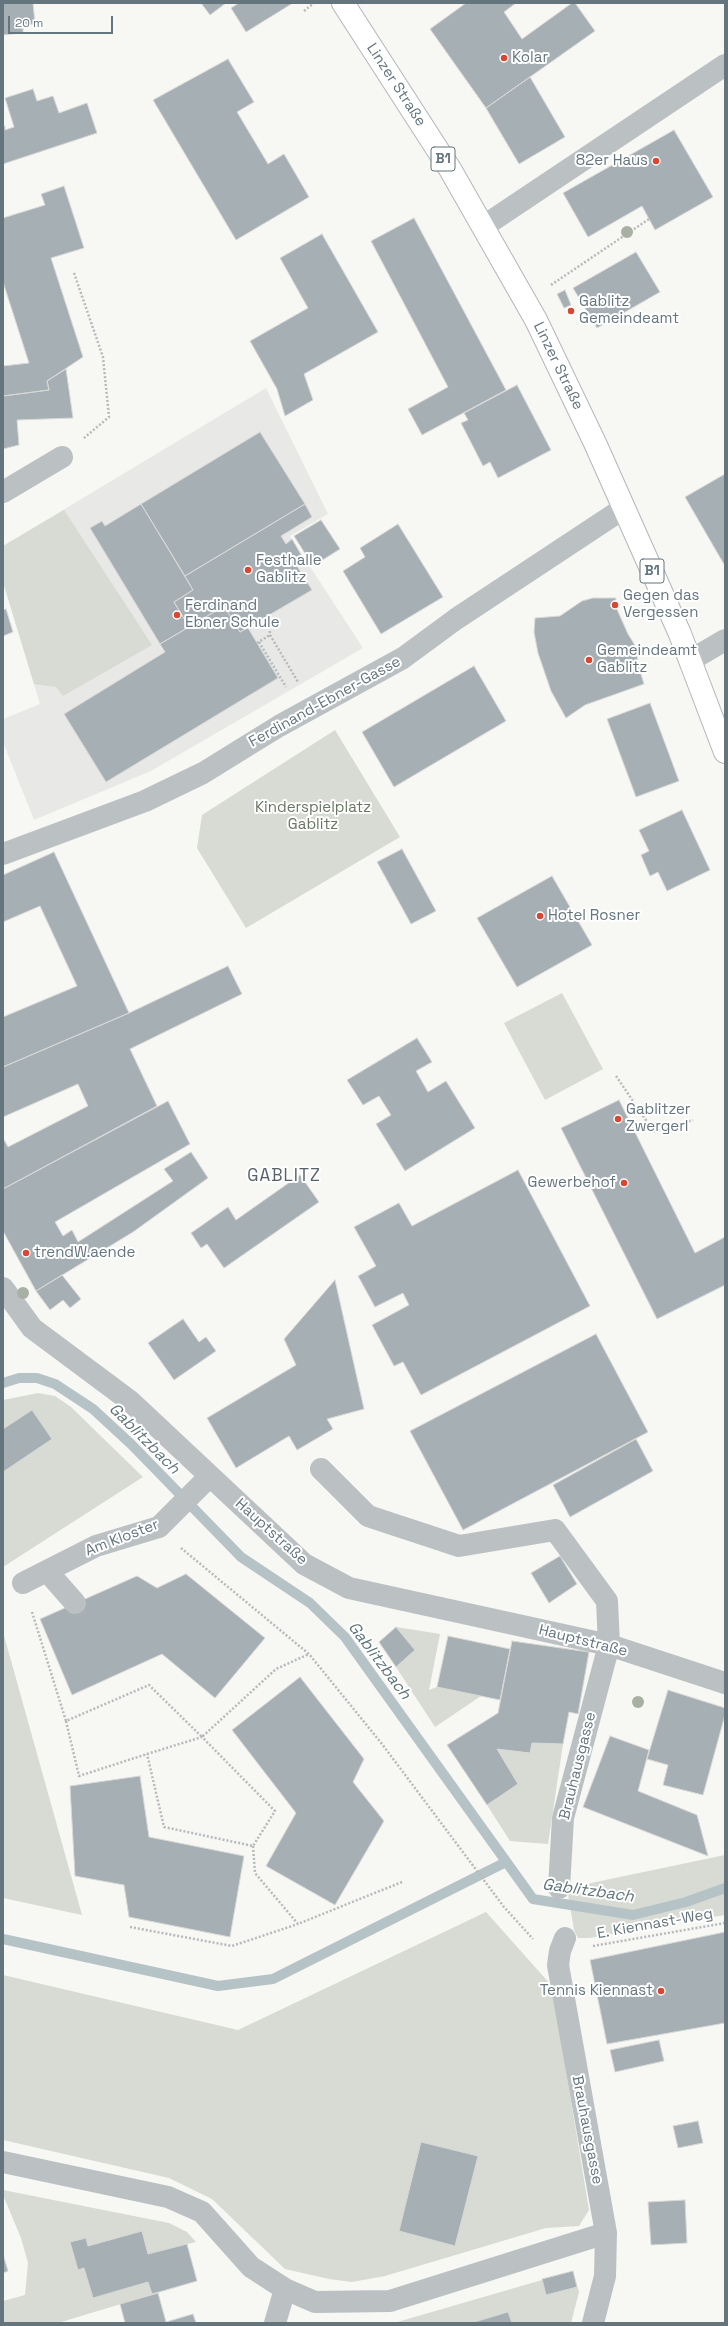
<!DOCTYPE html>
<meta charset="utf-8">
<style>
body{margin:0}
#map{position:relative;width:728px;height:2326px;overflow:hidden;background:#f7f7f4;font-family:"Space Grotesk",sans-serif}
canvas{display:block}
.frame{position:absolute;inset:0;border:4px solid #64757d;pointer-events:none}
.scale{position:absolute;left:8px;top:16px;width:105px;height:18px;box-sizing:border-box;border:2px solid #64757d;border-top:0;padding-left:5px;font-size:12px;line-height:14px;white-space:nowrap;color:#64757d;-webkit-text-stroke:3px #fff;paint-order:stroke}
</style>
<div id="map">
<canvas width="728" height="2326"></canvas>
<div class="frame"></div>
<div class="scale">20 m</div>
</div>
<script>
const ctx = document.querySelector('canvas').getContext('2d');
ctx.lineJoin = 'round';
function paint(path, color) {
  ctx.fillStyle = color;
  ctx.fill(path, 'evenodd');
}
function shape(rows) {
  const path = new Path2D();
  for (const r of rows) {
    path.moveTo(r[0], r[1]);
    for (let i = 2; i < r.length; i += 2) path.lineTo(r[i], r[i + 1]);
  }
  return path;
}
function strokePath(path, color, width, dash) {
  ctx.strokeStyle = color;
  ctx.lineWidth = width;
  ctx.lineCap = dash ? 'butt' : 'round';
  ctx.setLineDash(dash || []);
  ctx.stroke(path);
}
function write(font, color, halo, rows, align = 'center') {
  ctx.font = font + ' "Space Grotesk",sans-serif';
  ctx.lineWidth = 4;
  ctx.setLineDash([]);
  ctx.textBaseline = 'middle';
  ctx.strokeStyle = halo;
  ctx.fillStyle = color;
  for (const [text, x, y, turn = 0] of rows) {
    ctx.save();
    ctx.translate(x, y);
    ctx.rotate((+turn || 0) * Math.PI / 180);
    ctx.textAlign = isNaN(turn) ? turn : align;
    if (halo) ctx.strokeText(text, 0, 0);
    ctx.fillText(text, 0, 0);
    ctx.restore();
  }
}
paint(shape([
 [266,388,328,514,290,536,363,648,151,771,34,820,3,742,3,719,40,704,3,582,3,546]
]), '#e8e8e7');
paint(shape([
 [64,510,152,645,63,696,56,687,34,684,3,582,3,546],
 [335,730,400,837,246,928,197,848,202,815],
 [562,993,603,1069,545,1100,504,1023],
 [38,1393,55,1396,71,1407,143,1477,3,1567,3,1400],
 [396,1627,440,1634,429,1690,437,1687,481,1696,435,1727,396,1667,415,1650],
 [3,1632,82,1915,3,1898],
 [532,1743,563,1744,548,1844,510,1841,487,1805,518,1784,497,1749,530,1753],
 [725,1855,725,1915,589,1938,578,1938,574,1930,567,1888],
 [486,1912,552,1986,589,2210,579,2226,546,2228,385,2276,352,2282,329,2279,285,2269,212,2199,169,2178,3,2140,3,1975,238,2030],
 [3,2190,169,2223,187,2232,196,2242,187,2244,197,2281,58,2323,3,2323,3,2301,25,2295,28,2263,21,2238,3,2195],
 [573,2271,579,2292,571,2323,394,2323]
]), '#d7dbd3');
strokePath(shape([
 [3,1383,19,1378,37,1378,55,1384,93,1409,131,1444,241,1557,310,1603,345,1637,533,1899,633,1915,686,1902,725,1888],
 [3,1939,218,1986,273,1979,506,1862]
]), '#b6c3c6', 10);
const building = shape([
 [3,3,33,3,35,24,23,25,23,33,3,35,3,3],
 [201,3,226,3,210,15,201,3],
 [239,3,293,3,246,32,231,8,239,3],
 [466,3,516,3,504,12,522,39,572,3,575,3,595,31,486,108,430,29,466,3],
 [228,59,254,102,237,112,268,164,284,154,309,197,236,240,153,100,228,59],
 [530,77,565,137,519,164,486,108,530,77],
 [33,89,37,101,53,96,59,113,87,103,97,133,3,164,3,126,5,126,5,130,14,127,5,98,33,89],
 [674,130,713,197,655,230,642,206,588,237,563,193,674,130],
 [64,186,84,248,51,258,83,357,47,381,49,390,3,396,3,366,29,363,3,282,3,218,45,205,41,194,64,186],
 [414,218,506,390,422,435,408,409,448,387,371,241,414,218],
 [322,234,378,332,304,374,313,400,285,416,277,389,250,341,308,308,280,258,322,234],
 [636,252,660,292,597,328,573,288,636,252],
 [565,290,571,305,564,308,557,294,565,290],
 [66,369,73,418,17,420,19,445,3,449,3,396,49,390,47,381,66,369],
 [517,385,551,450,498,478,490,462,483,466,461,423,468,420,464,413,517,385],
 [260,432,305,504,185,576,141,504,260,432],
 [725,474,725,566,685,497,725,474],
 [141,504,193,590,174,602,189,627,160,644,90,528,102,521,105,526,141,504],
 [305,504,312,517,281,536,286,544,292,539,303,558,295,563,312,590,240,632,224,606,189,627,174,602,193,590,185,576,305,504],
 [321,520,340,549,313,566,294,536,321,520],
 [398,524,443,597,381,634,343,571,365,557,360,548,398,524],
 [593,598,616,598,615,605,628,634,636,647,638,665,644,684,585,705,566,718,551,691,538,653,534,632,535,618,560,616,582,601,593,598],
 [224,606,240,632,248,628,278,678,106,782,64,714,165,652,160,644,224,606],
 [6,609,13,632,3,636,3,610,6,609],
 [474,666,506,721,394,787,362,732,474,666],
 [650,703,679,781,636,797,607,719,650,703],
 [682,810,710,870,667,891,658,872,650,876,641,855,649,851,639,830,682,810],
 [402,849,436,911,411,924,377,862,402,849],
 [54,852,129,1013,3,1067,3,1017,77,986,40,906,3,922,3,875,54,852],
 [552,876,592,945,517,987,477,918,552,876],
 [228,966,242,994,130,1049,157,1106,3,1189,3,1138,8,1147,88,1106,78,1084,3,1117,3,1067,129,1013,228,966],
 [417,1038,432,1062,416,1071,428,1092,446,1081,475,1128,405,1171,376,1124,391,1115,379,1096,363,1105,347,1080,417,1038],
 [619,1100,695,1253,725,1237,725,1285,657,1319,561,1128,619,1100],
 [168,1101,190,1144,55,1222,63,1236,72,1230,78,1242,173,1181,164,1169,191,1152,208,1178,133,1232,36,1291,3,1231,3,1189,168,1101],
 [518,1170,590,1306,421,1395,403,1362,394,1366,372,1325,409,1305,403,1293,375,1307,358,1276,376,1266,354,1227,399,1203,412,1226,518,1170],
 [300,1175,319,1202,224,1268,207,1244,201,1248,191,1233,228,1207,236,1220,300,1175],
 [62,1275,81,1299,70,1308,63,1300,50,1310,36,1291,62,1275],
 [335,1280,364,1409,327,1419,333,1429,297,1450,289,1436,236,1468,207,1418,296,1365,284,1339,335,1280],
 [183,1319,199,1342,206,1337,216,1351,174,1380,148,1343,183,1319],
 [596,1334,648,1432,463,1530,410,1431,596,1334],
 [32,1410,52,1439,3,1472,3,1429,32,1410],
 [636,1439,653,1471,570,1517,553,1485,636,1439],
 [560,1556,577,1584,549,1603,531,1573,560,1556],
 [186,1574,265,1638,215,1698,162,1654,72,1695,40,1619,137,1576,157,1588,186,1574],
 [396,1627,415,1650,396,1667,379,1642,396,1627],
 [448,1636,510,1649,500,1700,437,1687,448,1636],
 [512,1641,589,1652,578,1714,569,1712,563,1744,532,1743,530,1753,497,1749,518,1784,487,1805,447,1745,498,1713,512,1641],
 [300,1677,364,1759,353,1782,384,1821,335,1905,266,1866,296,1813,232,1730,300,1677],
 [668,1690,725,1708,725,1715,703,1795,663,1785,668,1765,647,1759,668,1690],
 [610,1736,649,1750,638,1791,697,1815,708,1856,583,1807,610,1736],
 [140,1776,149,1837,244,1856,230,1937,129,1917,124,1885,75,1876,70,1786,140,1776],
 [725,1932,725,2023,607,2044,590,1960,725,1932],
 [659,2040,664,2061,615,2072,610,2050,659,2040],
 [698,2121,703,2143,678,2148,673,2126,698,2121],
 [421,2142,478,2156,455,2246,399,2231,421,2142],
 [685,2200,687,2243,651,2245,648,2202,685,2200],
 [142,2231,148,2254,187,2244,197,2281,152,2294,148,2282,93,2298,84,2268,78,2270,70,2242,86,2238,88,2246,142,2231],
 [3,2254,8,2271,3,2273,3,2254],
 [573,2271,577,2287,546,2295,542,2279,573,2271],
 [158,2293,166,2322,193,2314,196,2323,125,2323,120,2304,158,2293],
 [508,2312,512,2323,471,2323,508,2312]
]);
paint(building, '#a6afb3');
strokePath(building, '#d8d8d6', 1);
const major = shape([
 [343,3,450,169,536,320,595,443,680,634,725,752]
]);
strokePath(major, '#b2b7ba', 24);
strokePath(shape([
 [304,11,314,3],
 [74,273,103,357,109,417,84,438],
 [551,285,649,219],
 [269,615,270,635,298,682],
 [259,642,286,687],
 [257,643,270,635],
 [616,1076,654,1132,693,1120],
 [181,1548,309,1654,382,1744,504,1907,533,1939],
 [32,1612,66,1721,149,1685,202,1737,276,1669,309,1654],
 [66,1721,79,1776,147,1754,202,1737,275,1811,253,1846,164,1827,147,1754],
 [253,1846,255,1873,298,1924,402,1882],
 [130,1927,232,1946,298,1924],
 [593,1946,725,1923]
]), '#b6babc', 2.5, [2, 2]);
strokePath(shape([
 [484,226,725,65],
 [3,492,62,457],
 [691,660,725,640],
 [3,854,145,801,203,773,279,726,403,658,456,619,624,508],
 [3,1288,32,1328,130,1401,304,1564,349,1588,609,1645,725,1683],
 [321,1469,368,1516,459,1546,555,1530,607,1601,609,1645,563,1818,559,1888],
 [47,1571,75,1603],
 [23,1583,96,1546,159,1527,210,1476],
 [565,1938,560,1951,558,1965,606,2233,605,2276,593,2323],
 [3,2162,168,2197,202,2212,251,2267,285,2289,315,2302,390,2301,606,2233],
 [275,2323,285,2289]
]), '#bbc1c3', 22);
strokePath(major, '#fff', 22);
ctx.fillStyle = '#a8b0a4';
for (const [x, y] of [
 [627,232],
 [23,1293],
 [638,1702]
]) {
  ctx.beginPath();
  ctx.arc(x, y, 6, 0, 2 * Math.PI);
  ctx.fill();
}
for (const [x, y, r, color] of [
 [504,58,4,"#d84733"],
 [656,161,4,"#d84733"],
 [571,311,4,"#d84733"],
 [248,570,4,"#d84733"],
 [615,605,4,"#d84733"],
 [177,615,4,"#d84733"],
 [589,660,4,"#d84733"],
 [540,916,4,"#d84733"],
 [618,1119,4,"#d84733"],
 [624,1183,4,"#d84733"],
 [26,1253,4,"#d84733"],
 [661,1991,4,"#d84733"]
]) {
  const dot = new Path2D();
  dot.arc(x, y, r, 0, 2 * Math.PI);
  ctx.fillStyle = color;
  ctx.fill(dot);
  strokePath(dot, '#fff', 1.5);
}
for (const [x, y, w] of [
 [443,159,24],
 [652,571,24]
]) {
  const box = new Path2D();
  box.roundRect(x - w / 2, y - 12, w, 24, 3);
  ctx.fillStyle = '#fff';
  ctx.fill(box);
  strokePath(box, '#64757d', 1);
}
write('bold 14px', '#64757d', null, [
 ["B1",443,159],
 ["B1",652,571]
]);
write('15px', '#64757d', '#fff', [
 ["Kolar",512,58],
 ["82er Haus",648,161,"right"],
 ["Gablitz",579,302],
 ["Gemeindeamt",579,319],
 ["Festhalle",256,561],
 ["Gablitz",256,578],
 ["Gegen das",623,596],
 ["Vergessen",623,613],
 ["Ferdinand",185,606],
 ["Ebner Schule",185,623],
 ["Gemeindeamt",597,651],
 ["Gablitz",597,668],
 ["Hotel Rosner",548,916],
 ["Gablitzer",626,1110],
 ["Zwergerl",626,1127],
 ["Gewerbehof",616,1183,"right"],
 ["trendW.aende",34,1253],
 ["Tennis Kiennast",653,1991,"right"]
], 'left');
write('15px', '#64757d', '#fff', [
 ["Linzer Straße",396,85,57],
 ["Linzer Straße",558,366,64],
 ["Ferdinand-Ebner-Gasse",325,702,-29],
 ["Hauptstraße",271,1532,42],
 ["Am Kloster",122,1538,-21],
 ["Hauptstraße",583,1641,14],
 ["Brauhausgasse",578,1766,-76],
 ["E. Kiennast-Weg",655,1924,-10],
 ["Brauhausgasse",587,2130,79]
]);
write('15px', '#687662', '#fff', [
 ["Kinderspielplatz",313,808],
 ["Gablitz",313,825]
]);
write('italic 16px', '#5e7478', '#fff', [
 ["Gablitzbach",144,1439,45],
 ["Gablitzbach",379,1661,53],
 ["Gablitzbach",588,1891,8]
]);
ctx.letterSpacing = '1px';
write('17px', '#556269', '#fff', [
 ["GABLITZ",284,1176]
]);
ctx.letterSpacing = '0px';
</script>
